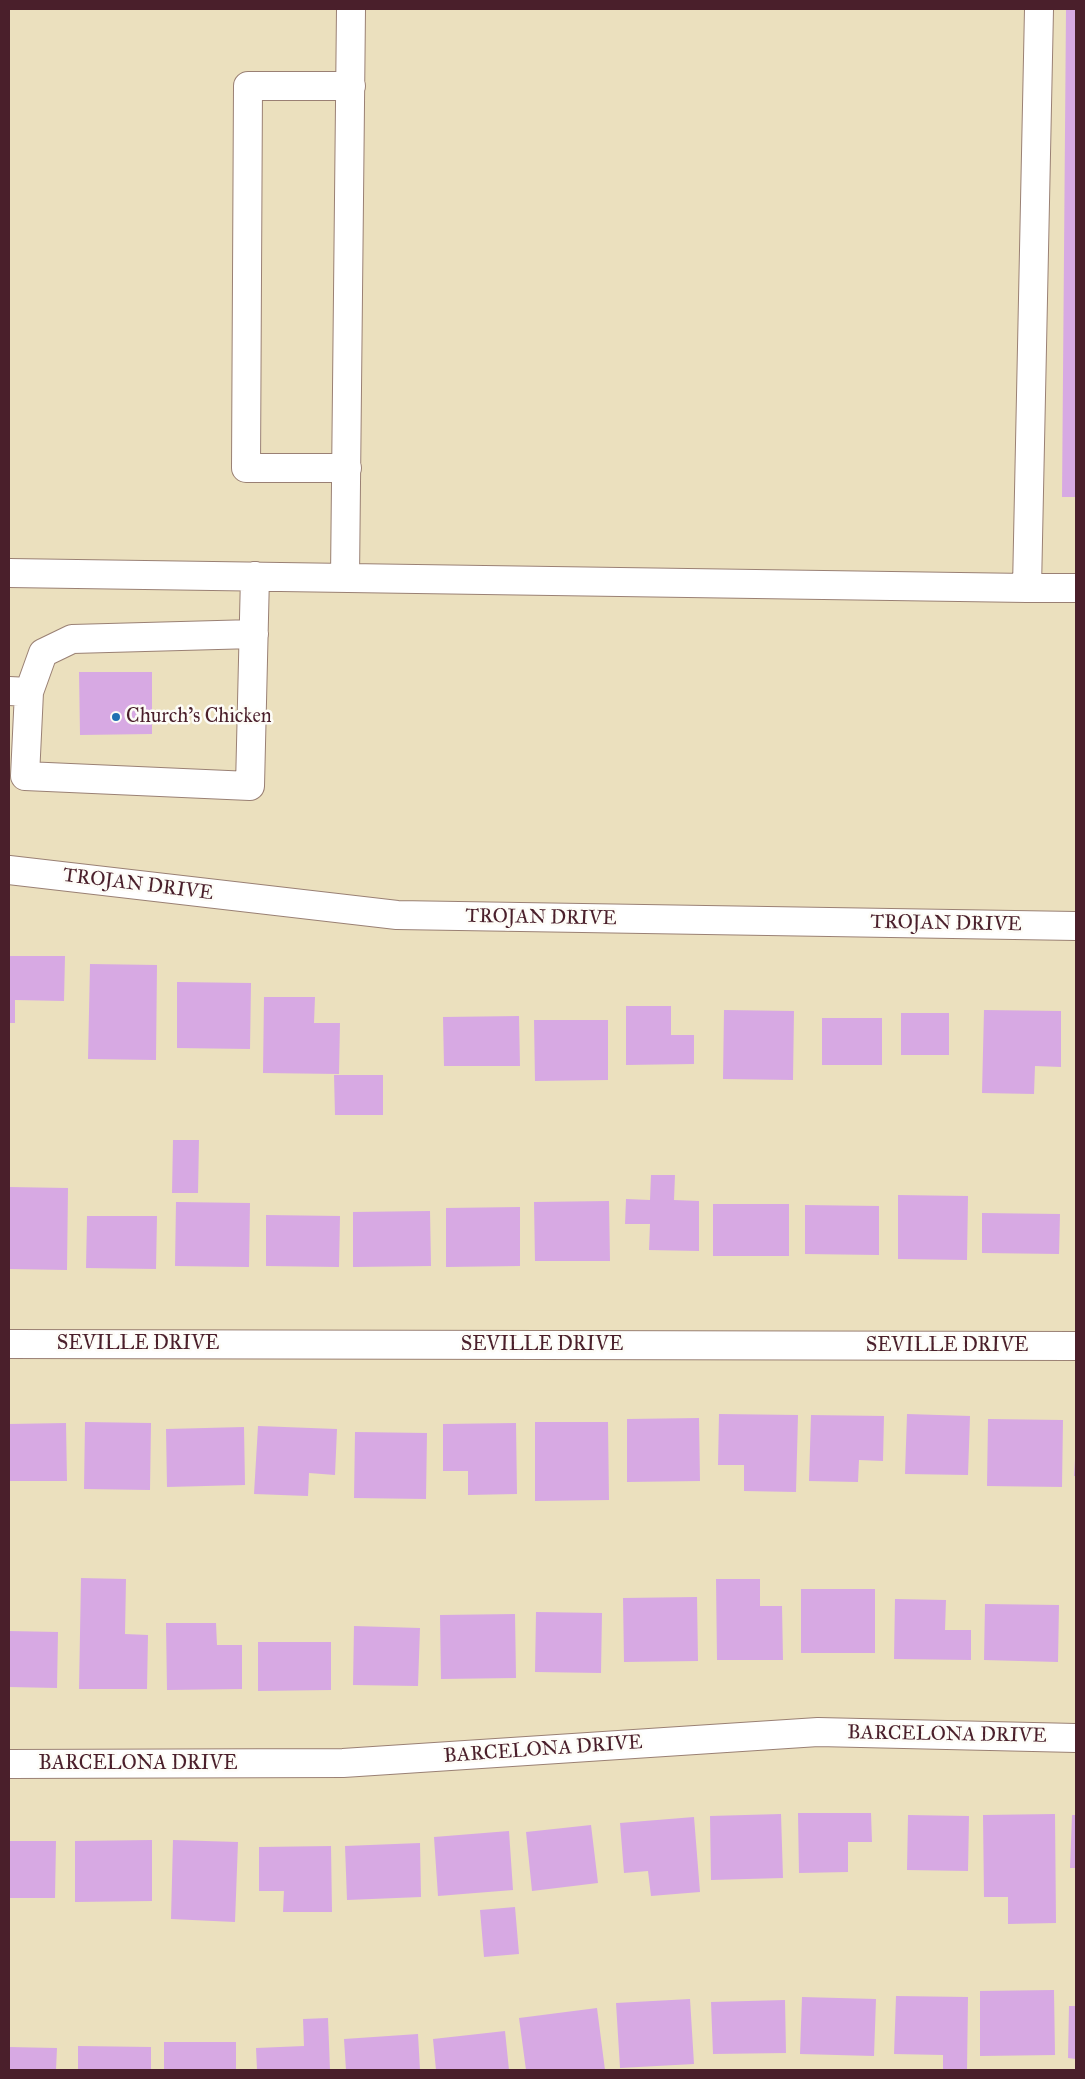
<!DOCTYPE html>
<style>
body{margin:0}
#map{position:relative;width:1085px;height:2079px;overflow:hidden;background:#ebe0be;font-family:"IM FELL Great Primer",serif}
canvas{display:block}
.frame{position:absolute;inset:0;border:10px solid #4a1f2b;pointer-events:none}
</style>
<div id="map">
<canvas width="1085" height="2079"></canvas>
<div class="frame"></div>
</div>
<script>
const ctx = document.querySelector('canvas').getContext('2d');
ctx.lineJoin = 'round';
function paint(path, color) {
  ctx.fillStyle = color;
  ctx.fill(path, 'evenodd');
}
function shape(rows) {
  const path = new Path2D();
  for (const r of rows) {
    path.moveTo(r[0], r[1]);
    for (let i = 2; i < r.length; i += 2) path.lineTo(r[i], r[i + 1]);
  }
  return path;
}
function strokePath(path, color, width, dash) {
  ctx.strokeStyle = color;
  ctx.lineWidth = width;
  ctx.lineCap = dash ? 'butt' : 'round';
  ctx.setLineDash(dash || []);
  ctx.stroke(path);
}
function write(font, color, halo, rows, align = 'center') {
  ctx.font = font + ' "IM FELL Great Primer",serif';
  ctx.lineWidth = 5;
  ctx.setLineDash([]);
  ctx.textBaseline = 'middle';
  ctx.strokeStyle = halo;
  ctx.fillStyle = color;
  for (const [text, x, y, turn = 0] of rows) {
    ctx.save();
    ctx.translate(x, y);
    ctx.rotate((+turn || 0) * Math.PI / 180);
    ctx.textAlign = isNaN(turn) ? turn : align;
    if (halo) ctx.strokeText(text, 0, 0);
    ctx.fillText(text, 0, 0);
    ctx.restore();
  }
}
paint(shape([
 [1066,9,1076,9,1076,497,1062,497],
 [79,672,152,672,152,734,80,735],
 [9,956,65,956,64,1001,15,1000,15,1023,9,1023],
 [90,964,157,965,156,1060,88,1059],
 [177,982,251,983,250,1049,177,1048],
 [264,997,315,997,314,1023,340,1023,339,1074,263,1073],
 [626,1006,671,1006,671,1035,694,1035,694,1064,626,1065],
 [724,1010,794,1011,793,1080,723,1079],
 [984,1010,1061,1011,1061,1067,1035,1066,1034,1094,982,1093],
 [901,1013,949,1013,949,1055,901,1055],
 [519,1016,520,1066,444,1066,443,1017],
 [822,1018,882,1018,882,1065,822,1065],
 [534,1020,608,1020,608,1080,535,1081],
 [334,1075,383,1075,383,1115,335,1115],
 [173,1140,199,1140,198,1193,172,1193],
 [651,1175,675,1175,674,1200,699,1201,699,1251,649,1250,650,1224,625,1224,626,1199,650,1200],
 [9,1187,68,1188,67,1270,9,1269],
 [898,1195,968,1196,967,1260,898,1259],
 [609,1201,610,1261,535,1261,534,1202],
 [176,1202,250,1203,249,1267,175,1266],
 [713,1204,789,1204,789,1256,713,1256],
 [805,1205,879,1206,879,1255,805,1254],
 [520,1207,520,1266,446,1267,446,1208],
 [430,1211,431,1266,353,1267,353,1212],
 [982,1213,1060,1214,1059,1254,982,1253],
 [266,1215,340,1216,339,1267,266,1266],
 [87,1216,157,1216,156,1269,86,1268],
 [719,1414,798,1415,796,1492,744,1491,744,1465,718,1465],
 [907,1414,970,1416,968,1475,905,1474],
 [811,1415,884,1416,883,1461,859,1460,858,1482,809,1481],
 [699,1418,700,1481,627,1482,627,1419],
 [988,1419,1063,1420,1062,1487,987,1486],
 [85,1422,151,1423,150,1490,84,1489],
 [535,1422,608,1422,609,1500,535,1501],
 [66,1423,67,1481,9,1481,9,1424],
 [516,1423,517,1494,468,1495,468,1471,443,1471,443,1424],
 [258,1426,337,1429,335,1475,309,1473,308,1496,254,1494],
 [244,1427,245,1485,167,1487,166,1429],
 [355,1432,427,1433,426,1499,354,1498],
 [1075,1459,1076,1459,1076,1476,1074,1476],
 [81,1578,126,1579,125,1634,148,1635,147,1689,79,1689],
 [716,1579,760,1579,760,1606,782,1606,783,1660,717,1660],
 [801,1589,875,1589,875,1653,801,1653],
 [697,1597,698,1661,624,1662,623,1598],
 [895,1599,946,1600,945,1630,971,1630,971,1660,894,1659],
 [985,1604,1059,1605,1058,1662,984,1660],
 [536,1612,602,1613,601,1673,535,1672],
 [515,1614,516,1678,441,1679,440,1615],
 [166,1623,216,1623,217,1645,242,1645,242,1689,167,1690],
 [354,1626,420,1628,418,1686,353,1685],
 [9,1631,58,1632,57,1688,9,1687],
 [258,1642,331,1642,331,1690,258,1691],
 [798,1813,871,1813,872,1842,848,1842,848,1872,799,1873],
 [781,1814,783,1878,711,1880,710,1816],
 [1055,1814,1056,1923,1008,1924,1008,1897,984,1897,983,1815],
 [908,1815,969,1816,968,1871,907,1870],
 [1072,1815,1076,1815,1076,1868,1070,1868],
 [694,1817,700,1892,651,1896,648,1871,624,1873,620,1823],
 [591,1825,598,1883,532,1891,526,1832],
 [509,1831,513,1890,438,1896,434,1837],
 [152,1840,152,1901,75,1902,75,1841],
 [173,1840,238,1842,235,1922,171,1919],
 [9,1841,56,1841,55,1898,9,1898],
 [420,1843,421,1897,347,1900,345,1846],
 [331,1846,332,1912,283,1912,284,1891,259,1891,259,1847],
 [515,1907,519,1954,484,1957,480,1910],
 [1054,1990,1055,2055,980,2056,980,1991],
 [896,1996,968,1997,967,2070,943,2070,943,2055,894,2054],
 [802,1997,876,1999,874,2056,800,2054],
 [690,1999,694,2064,620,2068,616,2003],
 [785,2000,786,2053,713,2054,711,2002],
 [1069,2006,1076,2006,1076,2059,1068,2058],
 [597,2008,605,2070,526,2070,519,2018],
 [328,2018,330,2070,257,2070,256,2048,304,2046,303,2019],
 [505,2031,509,2070,436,2070,433,2039],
 [418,2034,420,2070,346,2070,344,2039],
 [164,2042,236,2042,236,2070,164,2070],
 [78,2046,151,2047,151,2070,78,2070],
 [9,2047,57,2048,56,2070,9,2070]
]), '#d7a9e3');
const minor = shape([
 [347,468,246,468,248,86,351,86],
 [9,573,1027,588,1039,9],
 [345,578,351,9],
 [1027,588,1076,588],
 [9,691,29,692,25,776,250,786,255,576],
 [29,692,43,653,72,639,254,634],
 [9,870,397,915,1076,926],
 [9,1344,1076,1346],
 [9,1764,343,1763,818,1732,1076,1738]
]);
strokePath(minor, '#9a8074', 30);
strokePath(minor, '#fff', 28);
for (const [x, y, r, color] of [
 [116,717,5,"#1f6fb2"]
]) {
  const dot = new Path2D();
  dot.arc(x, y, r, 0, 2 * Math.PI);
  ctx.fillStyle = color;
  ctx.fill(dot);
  strokePath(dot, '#fdfcf7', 2);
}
write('20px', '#4a1f2b', '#fdfcf7', [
 ["Church's Chicken",126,717]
], 'left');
write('20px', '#4a1f2b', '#fdfcf7', [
 ["TROJAN DRIVE",138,885,7],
 ["TROJAN DRIVE",541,918,1],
 ["TROJAN DRIVE",946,924,1],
 ["SEVILLE DRIVE",138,1344],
 ["SEVILLE DRIVE",542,1345],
 ["SEVILLE DRIVE",947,1346],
 ["BARCELONA DRIVE",947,1735,1],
 ["BARCELONA DRIVE",543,1750,-4],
 ["BARCELONA DRIVE",138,1764]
]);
</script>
